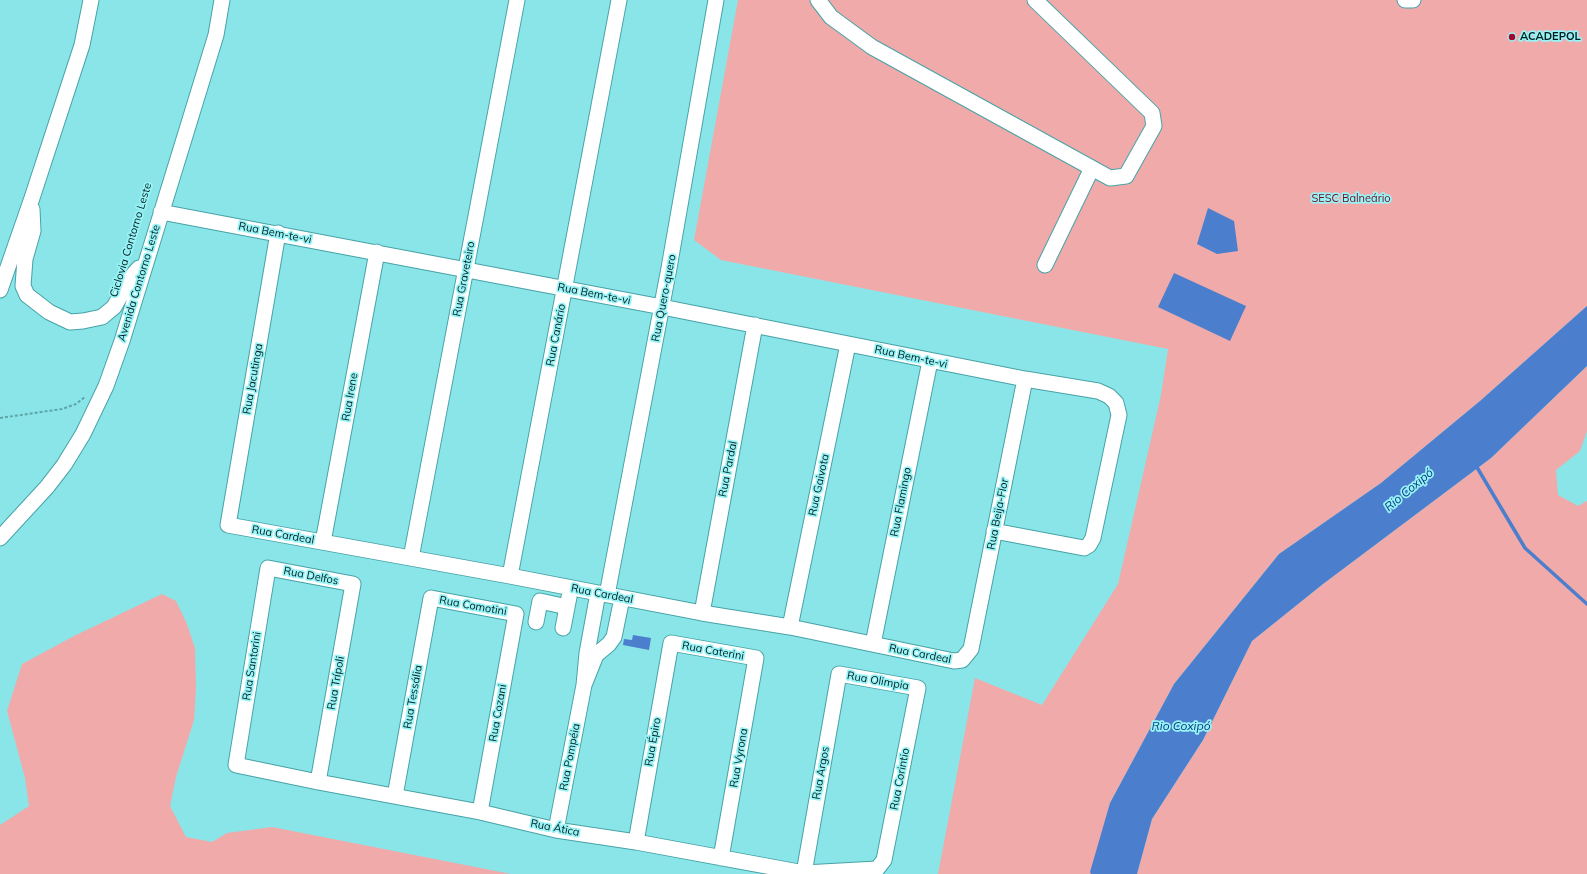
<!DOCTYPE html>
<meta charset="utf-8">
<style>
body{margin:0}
canvas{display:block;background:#8ae5e9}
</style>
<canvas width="1587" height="874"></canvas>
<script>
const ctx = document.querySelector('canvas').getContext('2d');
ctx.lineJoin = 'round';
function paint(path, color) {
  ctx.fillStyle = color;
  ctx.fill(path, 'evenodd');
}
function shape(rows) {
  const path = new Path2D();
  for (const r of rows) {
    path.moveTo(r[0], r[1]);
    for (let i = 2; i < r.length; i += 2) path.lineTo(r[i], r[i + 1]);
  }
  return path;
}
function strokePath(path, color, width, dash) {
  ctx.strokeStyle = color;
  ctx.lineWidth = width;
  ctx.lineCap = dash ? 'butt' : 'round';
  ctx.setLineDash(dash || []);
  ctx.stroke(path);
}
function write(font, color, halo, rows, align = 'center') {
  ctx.font = font + ' Mulish,sans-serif';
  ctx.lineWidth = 3.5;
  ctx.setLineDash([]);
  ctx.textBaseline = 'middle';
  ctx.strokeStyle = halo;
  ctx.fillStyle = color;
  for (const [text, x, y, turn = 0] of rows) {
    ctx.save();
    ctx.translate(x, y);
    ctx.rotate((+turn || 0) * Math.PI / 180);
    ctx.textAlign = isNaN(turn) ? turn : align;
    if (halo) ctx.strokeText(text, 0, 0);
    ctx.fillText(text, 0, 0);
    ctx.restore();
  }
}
paint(shape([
 [738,0,1587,0,1587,306,1480,401,1381,483,1279,554,1174,684,1110,803,1091,872,1091,874,938,874,975,678,1042,705,1118,584,1161,395,1168,349,721,260,694,240],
 [1587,366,1587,431,1580,451,1556,470,1558,495,1578,506,1587,501,1587,874,1137,874,1152,819,1203,740,1252,641,1323,584,1491,458],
 [162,594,176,601,187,624,195,648,196,689,194,720,176,777,170,806,186,837,212,842,227,833,272,827,511,874,0,874,0,825,29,806,25,778,7,711,22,664,74,636]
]), '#f0aaaa');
paint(shape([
 [1208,208,1234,221,1238,251,1217,254,1197,244],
 [1174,273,1246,306,1230,341,1158,307],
 [1587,306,1587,366,1491,458,1323,584,1252,641,1203,740,1152,819,1137,874,1091,874,1090,872,1110,803,1174,684,1279,554,1381,483,1480,401],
 [633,635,651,638,649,650,623,645,624,639,632,640]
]), '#4b7fce');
strokePath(shape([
 [1475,464,1525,548,1587,604]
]), '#4b7fce', 3.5);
const minor = shape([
 [818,0,831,17,872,47,1110,178,1126,176,1154,126,1152,113,1035,0],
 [1405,0,1413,0],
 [32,209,33,231,25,259,23,286,27,295,49,312,70,322,83,321,102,317,114,307,131,277,139,268],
 [161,212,662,307,1025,379,1098,391,1109,396,1116,403,1119,415,1093,538,1089,545,1084,548,994,531],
 [278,233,228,525,510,576,702,613,790,627,954,661,962,660,971,649,1025,379],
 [1045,265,1092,168],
 [0,290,32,198,82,45,91,0],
 [0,538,47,487,64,465,83,434,106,386,122,341,216,35,222,0],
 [323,542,377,252],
 [411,558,517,0],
 [510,576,619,0],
 [598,593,587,653,584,685,596,655,609,644,614,637,622,598],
 [607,595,669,268,716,0],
 [702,613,755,325],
 [536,622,540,601,567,607],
 [790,627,848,344],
 [563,628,569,597],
 [873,644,930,361],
 [318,782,353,584,268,568,236,765,318,782,480,812,556,830,636,842,804,873,877,869,884,860,918,688,839,674,804,873],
 [395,796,431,598,516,614,480,812],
 [556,830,584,685],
 [636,842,671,643,756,658,721,858]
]);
strokePath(minor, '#47a3a7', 17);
strokePath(shape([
 [0,418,62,409,76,404,85,397]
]), '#5ea5a8', 2, [3, 2]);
strokePath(minor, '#fff', 15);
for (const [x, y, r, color] of [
 [1512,37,4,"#a4072d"]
]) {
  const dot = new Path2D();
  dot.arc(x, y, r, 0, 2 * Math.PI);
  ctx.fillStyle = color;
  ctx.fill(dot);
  strokePath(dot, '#98f3f6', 1.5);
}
write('bold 11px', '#011e1f', '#98f3f6', [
 ["ACADEPOL",1520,37]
], 'left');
write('11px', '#700d1f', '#98f3f6', [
 ["SESC Balneário",1351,199]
]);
write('11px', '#011e1f', '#98f3f6', [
 ["Rua Bem-te-vi",275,233,11],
 ["Ciclovia Contorno Leste",131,240,-73],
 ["Rua Graveteiro",464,279,-79],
 ["Avenida Contorno Leste",139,283,-73],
 ["Rua Bem-te-vi",594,294,11],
 ["Rua Quero-quero",664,298,-79],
 ["Rua Canário",556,335,-79],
 ["Rua Bem-te-vi",911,357,12],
 ["Rua Jacutinga",253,379,-80],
 ["Rua Irene",350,397,-80],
 ["Rua Pardal",728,469,-79],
 ["Rua Gaivota",819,485,-78],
 ["Rua Flamingo",901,502,-79],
 ["Rua Beija-Flor",998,514,-79],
 ["Rua Cardeal",283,535,10],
 ["Rua Delfos",311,576,11],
 ["Rua Cardeal",602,594,11],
 ["Rua Comotini",473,606,10],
 ["Rua Caterini",713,651,10],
 ["Rua Cardeal",920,654,11],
 ["Rua Santorini",252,666,-81],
 ["Rua Olimpia",878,681,10],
 ["Rua Trípoli",336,683,-80],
 ["Rua Tessália",413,697,-80],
 ["Rua Cozani",498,713,-80],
 ["Rua Épiro",653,742,-80],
 ["Rua Pompéia",570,757,-79],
 ["Rua Vyrona",739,758,-80],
 ["Rua Argos",821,773,-80],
 ["Rua Corintio",900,779,-79],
 ["Rua Ática",555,828,11]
]);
write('italic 12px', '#083b83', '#98f3f6', [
 ["Rio Coxipó",1409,490,-40],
 ["Rio Coxipó",1181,726]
]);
</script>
